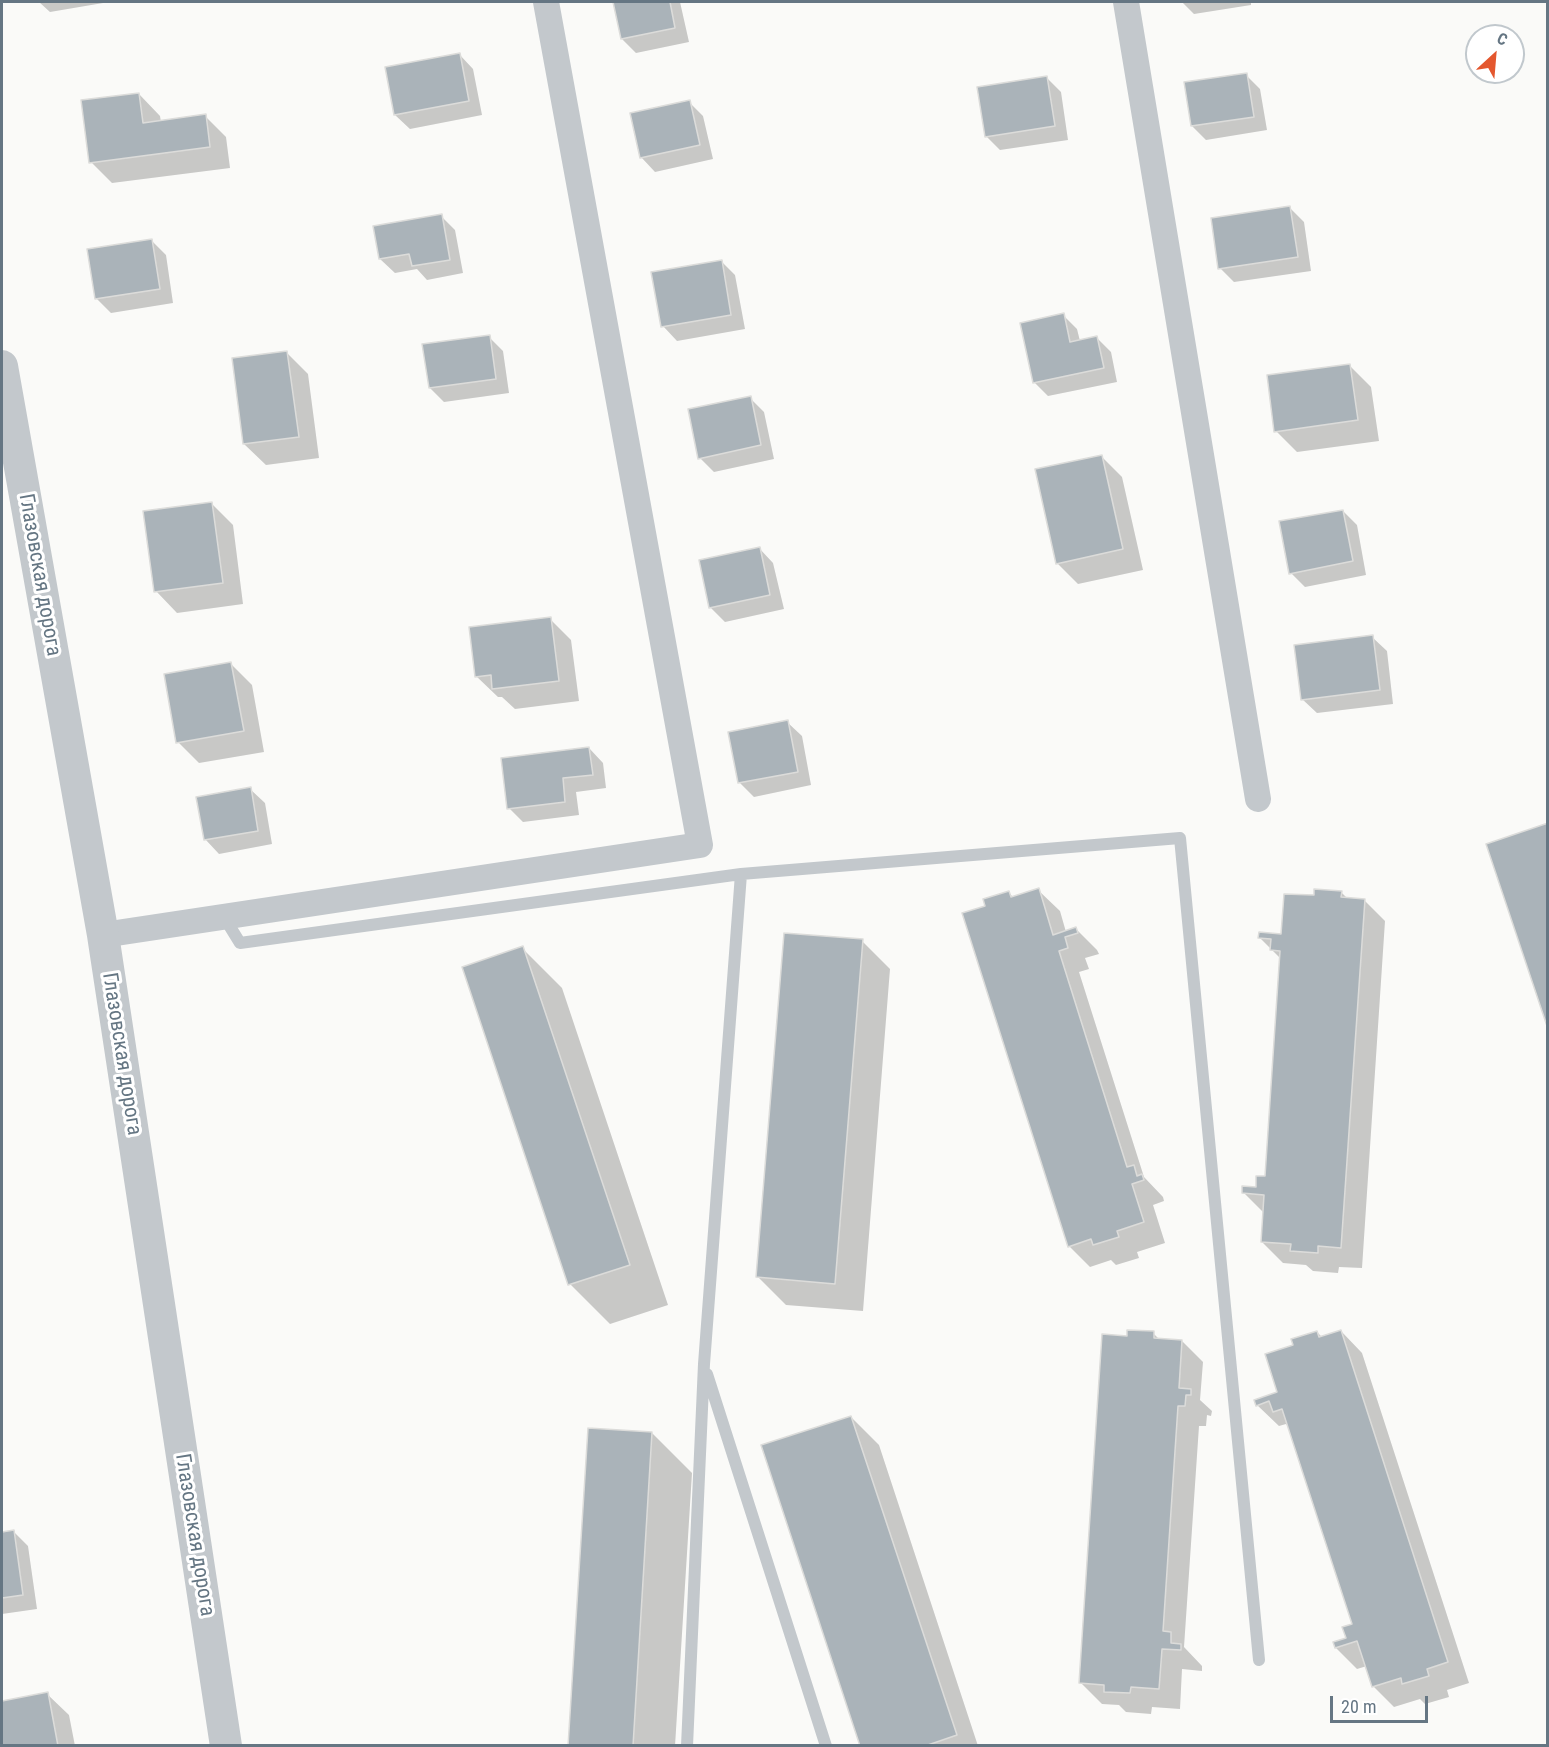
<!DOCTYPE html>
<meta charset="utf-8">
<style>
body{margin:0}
#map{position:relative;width:1549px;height:1747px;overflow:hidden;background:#fafaf8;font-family:"Roboto Condensed",sans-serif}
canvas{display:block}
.frame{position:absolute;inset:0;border:3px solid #657683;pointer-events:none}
.north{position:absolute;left:1465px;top:24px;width:60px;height:60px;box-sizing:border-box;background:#fff;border:2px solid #c1c8cd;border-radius:50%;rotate:26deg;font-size:16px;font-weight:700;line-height:24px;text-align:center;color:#657683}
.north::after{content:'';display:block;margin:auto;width:21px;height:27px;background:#e4572e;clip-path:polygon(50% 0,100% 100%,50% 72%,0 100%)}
.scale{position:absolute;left:1330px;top:1696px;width:98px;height:27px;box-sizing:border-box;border:3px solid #657683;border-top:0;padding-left:8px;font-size:18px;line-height:21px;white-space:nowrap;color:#657683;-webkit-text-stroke:4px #fff;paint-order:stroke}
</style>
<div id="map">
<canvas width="1549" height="1747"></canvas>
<div class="frame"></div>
<div class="north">С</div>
<div class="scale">20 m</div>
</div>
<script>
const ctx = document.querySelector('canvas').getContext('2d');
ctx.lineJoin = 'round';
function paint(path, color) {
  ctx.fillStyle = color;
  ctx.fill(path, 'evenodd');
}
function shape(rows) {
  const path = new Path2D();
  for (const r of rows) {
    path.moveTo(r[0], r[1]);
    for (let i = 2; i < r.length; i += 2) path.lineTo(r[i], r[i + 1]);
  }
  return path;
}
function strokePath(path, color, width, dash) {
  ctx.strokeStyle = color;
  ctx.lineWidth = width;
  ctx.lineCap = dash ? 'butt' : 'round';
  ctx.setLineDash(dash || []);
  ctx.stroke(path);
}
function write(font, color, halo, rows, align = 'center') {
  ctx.font = font + ' "Roboto Condensed",sans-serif';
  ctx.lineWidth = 6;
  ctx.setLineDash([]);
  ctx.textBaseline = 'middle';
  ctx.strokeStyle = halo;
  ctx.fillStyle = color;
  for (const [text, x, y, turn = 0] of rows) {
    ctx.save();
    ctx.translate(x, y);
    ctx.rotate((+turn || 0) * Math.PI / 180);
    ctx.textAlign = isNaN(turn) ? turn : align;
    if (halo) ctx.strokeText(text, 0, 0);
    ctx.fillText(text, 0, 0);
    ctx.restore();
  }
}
paint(shape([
 [39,2,109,2,50,12],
 [615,2,680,2,689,42,636,53,622,39],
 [1182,2,1251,2,1251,5,1194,14],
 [459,54,473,69,482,115,410,129,395,115],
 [1246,75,1260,89,1267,130,1206,140,1192,126],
 [1047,78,1061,92,1068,140,1000,150,986,136],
 [139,94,160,116,161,122,205,116,226,137,230,168,112,183,91,162],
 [689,102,703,116,713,159,655,172,641,157],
 [1290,208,1304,222,1311,271,1234,282,1220,268],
 [441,216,455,230,463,273,427,280,417,269,395,273,380,259],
 [152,241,166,255,173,303,111,313,96,298],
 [721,261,735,275,745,329,677,341,663,326],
 [1063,315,1077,329,1080,341,1097,338,1111,352,1117,382,1048,396,1034,382],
 [489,337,503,351,509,393,444,402,430,388],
 [287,353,308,374,319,458,266,465,244,444],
 [1350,366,1371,387,1379,441,1297,452,1276,431],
 [750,398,764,412,774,459,714,472,700,458],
 [1101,456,1122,477,1143,570,1078,584,1057,563],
 [211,503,233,525,243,604,177,613,156,591],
 [1343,511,1357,525,1366,575,1305,587,1291,573],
 [759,548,773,563,784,609,725,622,711,608],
 [550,619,571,640,579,701,515,709,502,697,498,697,476,676],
 [1372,637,1387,651,1393,704,1317,713,1302,699],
 [231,664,252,685,264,752,199,763,178,742],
 [787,722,802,736,811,785,754,797,740,783,730,733],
 [589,748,603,763,606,788,576,792,579,815,523,822,509,808],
 [250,789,265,803,272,844,219,854,205,839],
 [1038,890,1060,911,1066,932,1076,929,1097,950,1099,954,1085,958,1089,969,1079,972,1144,1177,1163,1197,1164,1201,1153,1205,1165,1243,1137,1252,1139,1258,1116,1265,1111,1260,1090,1267,1069,1246,987,907,1009,893,1014,898],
 [1341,892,1348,899,1364,900,1385,921,1362,1268,1339,1267,1338,1273,1313,1271,1306,1265,1283,1263,1262,1242,1264,1213,1243,1192,1257,1189,1266,1178,1281,959,1260,938,1283,935,1315,897],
 [862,941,890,969,863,1311,786,1305,758,1277],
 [522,948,562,988,668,1305,610,1324,570,1284],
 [1341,1331,1362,1353,1469,1683,1447,1690,1449,1697,1425,1704,1420,1699,1394,1707,1373,1686,1367,1666,1357,1669,1336,1648,1335,1643,1348,1639,1354,1625,1289,1427,1286,1424,1279,1426,1257,1405,1278,1393,1295,1346,1317,1332,1322,1337],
 [1153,1333,1160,1340,1182,1341,1203,1362,1200,1400,1212,1411,1211,1416,1207,1415,1206,1426,1199,1426,1184,1647,1202,1666,1202,1671,1182,1669,1180,1709,1152,1707,1151,1714,1126,1712,1119,1705,1102,1704,1081,1683,1128,1338],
 [851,1417,879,1445,978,1746,862,1746],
 [652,1433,692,1473,675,1746,570,1746],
 [14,1532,28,1546,37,1609,2,1614,2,1534],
 [47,1694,69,1715,75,1746,2,1746,2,1702]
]), '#0003');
const building = shape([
 [613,2,670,2,675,28,621,39,613,2],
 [460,53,469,101,394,115,385,67,460,53],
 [1247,73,1254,117,1191,126,1184,82,1247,73],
 [1047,76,1055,126,985,137,977,87,1047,76],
 [139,93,143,123,206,114,210,147,89,163,81,100,139,93],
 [690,100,700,145,640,158,630,113,690,100],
 [1290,206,1298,257,1218,269,1211,218,1290,206],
 [442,214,450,260,412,266,409,254,379,259,373,226,442,214],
 [152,239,160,289,95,299,87,249,152,239],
 [722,260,731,315,661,327,651,272,722,260],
 [1064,313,1070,342,1097,336,1104,368,1033,383,1020,323,1064,313],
 [490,335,496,379,429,388,422,344,490,335],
 [287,351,299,437,243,444,232,358,287,351],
 [1350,364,1358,420,1274,432,1267,375,1350,364],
 [751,396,761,445,698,459,688,409,751,396],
 [1102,455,1123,549,1056,564,1035,469,1102,455],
 [212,502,223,583,154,592,143,511,212,502],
 [1343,510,1353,561,1289,574,1279,521,1343,510],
 [760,547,770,595,709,608,699,560,760,547],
 [551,617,559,681,492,689,491,675,475,677,469,627,551,617],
 [1373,635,1380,690,1301,700,1294,645,1373,635],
 [231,662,244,731,176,743,164,674,231,662],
 [788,720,798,772,738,783,728,732,788,720],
 [589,747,593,775,563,778,565,802,507,809,501,758,589,747],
 [251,787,258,831,204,840,196,797,251,787],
 [1548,823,1548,1029,1486,844,1548,823],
 [1039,888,1053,935,1076,927,1078,933,1065,937,1068,948,1059,951,1127,1167,1134,1165,1137,1176,1142,1174,1144,1180,1132,1184,1144,1222,1117,1231,1119,1237,1093,1245,1091,1239,1068,1247,962,913,985,906,983,899,1009,891,1011,897,1039,888],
 [1314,889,1342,891,1341,897,1365,899,1341,1248,1318,1246,1318,1253,1290,1251,1291,1244,1261,1242,1264,1195,1242,1193,1242,1186,1256,1187,1256,1176,1265,1176,1280,951,1270,950,1271,939,1258,938,1259,932,1281,934,1284,894,1314,895,1314,889],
 [784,933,863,939,835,1284,756,1277,784,933],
 [523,946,630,1265,568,1285,462,967,523,946],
 [1127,1330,1154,1331,1154,1338,1182,1340,1179,1388,1191,1389,1191,1395,1186,1395,1185,1406,1178,1406,1163,1631,1171,1632,1171,1643,1181,1644,1181,1650,1162,1649,1159,1689,1131,1687,1130,1693,1104,1692,1104,1685,1079,1683,1102,1334,1127,1336,1127,1330],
 [1341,1330,1448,1662,1427,1669,1429,1676,1402,1684,1401,1678,1372,1687,1357,1641,1335,1648,1333,1642,1346,1638,1342,1627,1352,1624,1282,1409,1273,1412,1269,1401,1256,1406,1254,1400,1277,1392,1265,1354,1293,1345,1291,1339,1317,1331,1319,1337,1341,1330],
 [851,1416,957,1735,925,1746,860,1746,761,1445,851,1416],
 [588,1428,652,1432,633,1746,568,1746,588,1428],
 [14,1530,23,1595,2,1598,2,1532,14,1530],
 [48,1692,58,1746,2,1746,2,1701,48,1692]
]);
paint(building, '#aab3b9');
strokePath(building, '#dcdcda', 1.5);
strokePath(shape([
 [741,874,1180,838,1259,1660],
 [224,917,240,943,741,874,704,1364,687,1746],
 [707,1374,826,1746]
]), '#c3c8cc', 12);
strokePath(shape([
 [1126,2,1258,799],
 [103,935,700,845,546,2]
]), '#c3c8cc', 26);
strokePath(shape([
 [2,366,103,935,226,1746]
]), '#c3c8cc', 32);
write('21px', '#657683', '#fff', [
 ["Глазовская дорога",39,575,80],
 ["Глазовская дорога",121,1054,81],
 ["Глазовская дорога",194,1535,81]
]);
</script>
